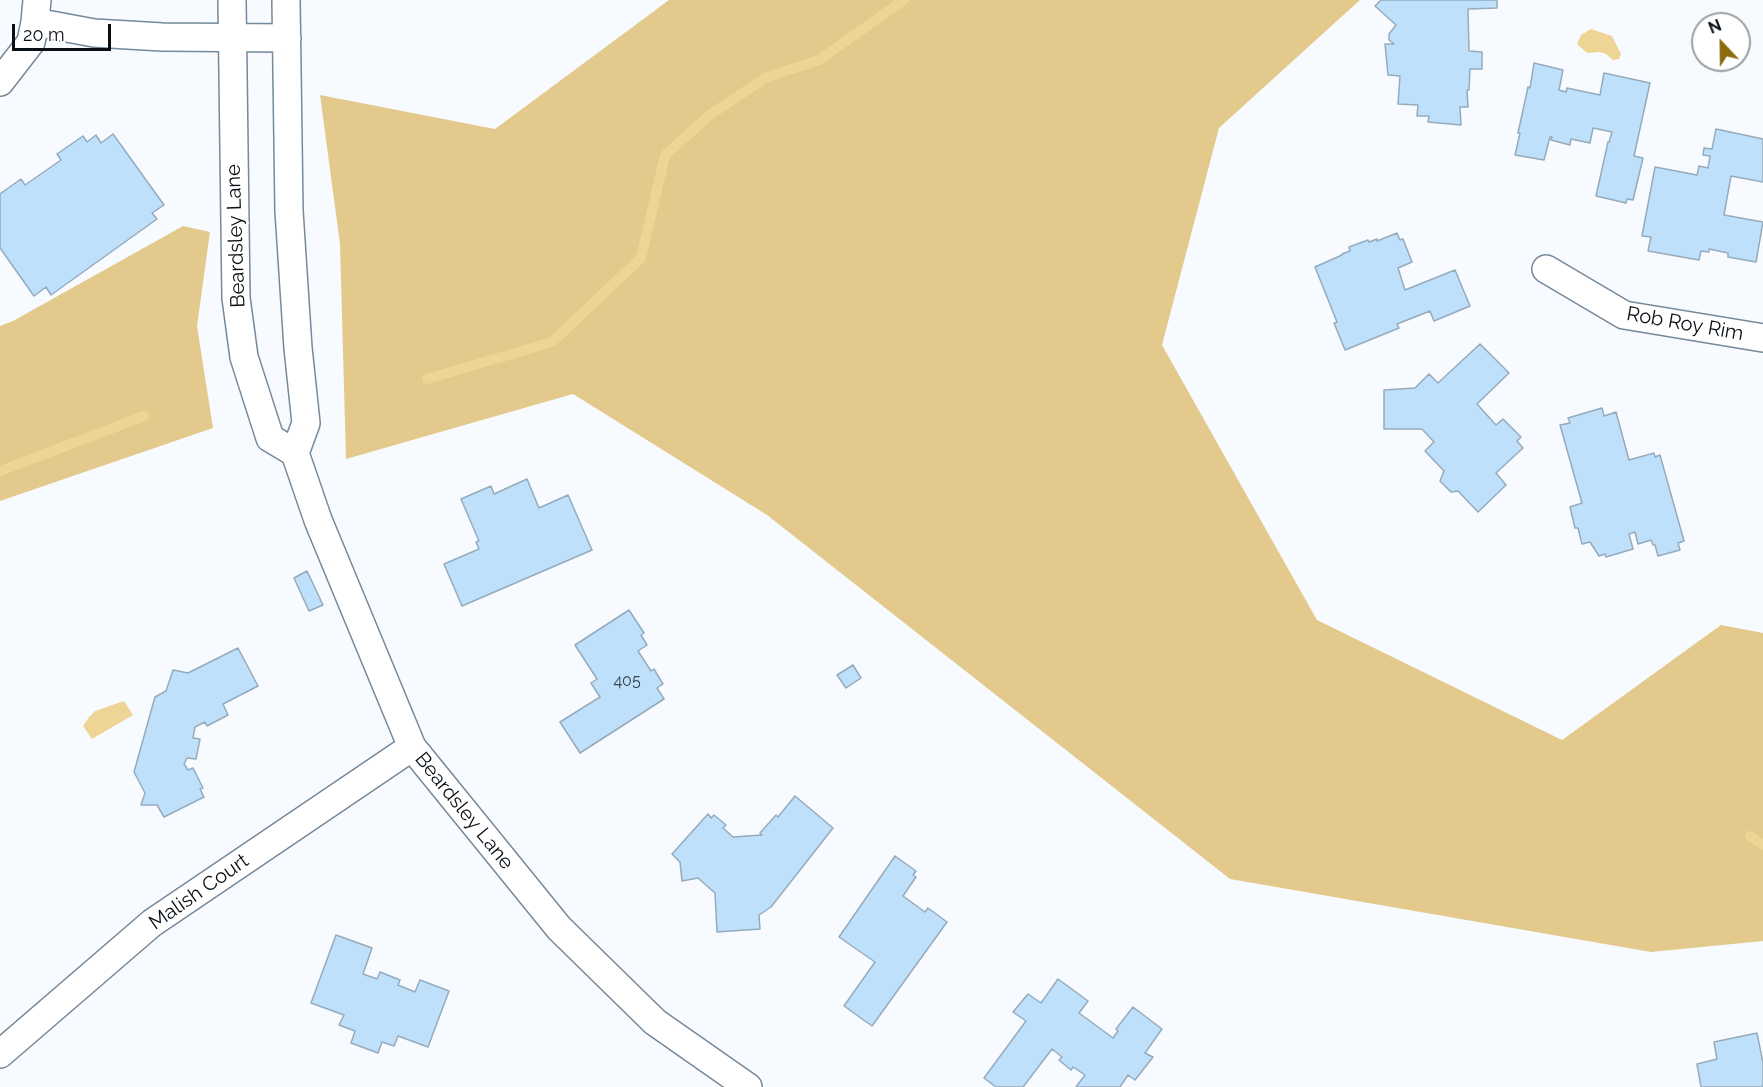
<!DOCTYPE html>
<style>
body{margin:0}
#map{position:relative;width:1763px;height:1087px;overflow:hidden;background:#f7fbff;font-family:Raleway,sans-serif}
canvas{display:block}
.north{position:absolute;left:1691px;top:12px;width:60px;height:60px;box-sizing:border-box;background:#fff;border:2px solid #9c9fa1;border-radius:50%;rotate:338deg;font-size:16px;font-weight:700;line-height:24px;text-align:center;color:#080f15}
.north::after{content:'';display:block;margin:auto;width:21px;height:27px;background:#8b6c0d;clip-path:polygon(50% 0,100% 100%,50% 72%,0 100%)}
.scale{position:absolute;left:12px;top:24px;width:99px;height:27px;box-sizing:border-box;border:3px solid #080f15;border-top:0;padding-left:8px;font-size:18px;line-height:21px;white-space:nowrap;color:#080f15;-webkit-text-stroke:4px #fff;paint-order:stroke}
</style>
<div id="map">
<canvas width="1763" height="1087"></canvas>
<div class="north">N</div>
<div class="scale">20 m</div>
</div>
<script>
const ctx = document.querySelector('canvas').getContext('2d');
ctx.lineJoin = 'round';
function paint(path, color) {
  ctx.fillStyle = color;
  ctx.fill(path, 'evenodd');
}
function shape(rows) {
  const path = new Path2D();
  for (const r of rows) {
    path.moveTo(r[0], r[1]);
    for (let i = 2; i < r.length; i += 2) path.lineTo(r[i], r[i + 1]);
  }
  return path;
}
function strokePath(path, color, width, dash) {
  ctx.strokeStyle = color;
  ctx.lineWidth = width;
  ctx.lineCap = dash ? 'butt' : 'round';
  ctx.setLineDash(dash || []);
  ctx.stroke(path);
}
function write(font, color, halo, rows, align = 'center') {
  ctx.font = font + ' Raleway,sans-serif';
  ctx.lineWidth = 5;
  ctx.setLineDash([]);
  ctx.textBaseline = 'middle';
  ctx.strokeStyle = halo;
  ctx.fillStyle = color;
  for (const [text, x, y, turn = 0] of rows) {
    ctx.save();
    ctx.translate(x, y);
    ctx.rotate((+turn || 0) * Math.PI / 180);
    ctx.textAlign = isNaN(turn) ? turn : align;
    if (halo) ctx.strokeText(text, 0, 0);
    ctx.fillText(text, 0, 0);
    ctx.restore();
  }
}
paint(shape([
 [669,0,1360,0,1219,128,1162,345,1317,620,1562,740,1721,625,1763,633,1763,941,1651,952,1230,879,767,515,573,394,346,459,340,244,320,95,495,129],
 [183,226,210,232,197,326,213,428,0,501,0,326,13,321]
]), '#e3ca8c');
paint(shape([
 [1591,29,1612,36,1621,54,1619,59,1613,60,1606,54,1599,52,1587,53,1577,44,1581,35],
 [124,701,133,715,92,739,83,726,89,717,95,711]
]), '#eed596');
strokePath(shape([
 [427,379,552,342,641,258,665,155,711,114,767,77,819,60,904,0],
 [0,471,144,416],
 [1750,836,1763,845]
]), '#eed596', 10);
const building = shape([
 [1381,0,1497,0,1497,8,1468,9,1469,51,1482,52,1482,69,1470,69,1469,90,1467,90,1468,107,1460,107,1461,125,1428,122,1429,116,1417,116,1418,105,1398,104,1400,76,1388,75,1385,44,1394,44,1389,40,1389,34,1396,25,1375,6,1381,0],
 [1534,63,1563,70,1559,90,1566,92,1567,88,1600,95,1604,73,1650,83,1634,156,1643,158,1633,200,1627,199,1626,203,1596,196,1608,142,1609,142,1612,132,1593,128,1590,143,1571,139,1570,145,1551,140,1552,137,1550,137,1544,160,1515,155,1520,133,1518,133,1528,87,1530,88,1534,63],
 [1716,129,1763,139,1763,182,1731,176,1724,215,1763,222,1756,262,1728,257,1728,253,1709,249,1709,252,1701,251,1699,260,1648,251,1651,237,1642,236,1655,167,1697,175,1699,166,1708,168,1710,156,1703,155,1704,148,1712,149,1716,129],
 [113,134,164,205,152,213,157,219,51,295,46,287,34,296,0,248,0,194,21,179,25,185,61,160,57,154,83,136,87,142,96,135,101,143,113,134],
 [1397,233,1400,240,1403,239,1412,262,1398,268,1405,290,1455,270,1470,306,1434,321,1430,311,1397,324,1399,328,1345,350,1334,323,1337,322,1315,267,1342,255,1342,254,1350,251,1349,247,1368,240,1369,242,1377,239,1377,241,1397,233],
 [1480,344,1509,373,1477,404,1496,425,1503,419,1521,437,1517,441,1523,448,1496,473,1506,485,1478,512,1458,491,1451,492,1440,481,1444,471,1425,451,1434,442,1422,429,1384,429,1384,390,1415,388,1429,374,1438,383,1480,344],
 [1602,408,1604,416,1616,412,1629,460,1654,453,1655,457,1660,455,1684,541,1678,543,1680,550,1658,556,1655,545,1653,545,1651,540,1638,544,1635,532,1629,534,1633,549,1606,557,1605,554,1599,556,1590,542,1582,544,1578,528,1575,528,1570,507,1582,503,1560,425,1570,423,1568,418,1602,408],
 [527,479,539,508,568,495,592,550,462,606,444,564,479,549,476,542,479,541,461,499,491,486,494,494,527,479],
 [307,571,323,605,309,611,294,578,307,571],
 [629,610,644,633,641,635,647,645,638,651,651,671,654,669,663,684,657,688,664,699,580,753,560,722,600,697,591,683,597,679,575,645,629,610],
 [238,648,258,686,223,704,228,715,207,726,205,722,195,727,193,738,200,739,196,759,187,758,184,764,188,770,193,768,203,788,200,789,204,797,164,817,157,805,141,805,145,793,134,772,155,697,166,691,173,670,188,673,238,648],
 [853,665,861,678,846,688,837,675,853,665],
 [795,796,833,828,771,907,759,915,760,929,717,932,715,893,698,878,682,881,680,862,672,854,708,814,711,818,714,815,726,825,723,828,733,837,762,835,760,833,776,815,778,817,795,796],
 [895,856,916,871,913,875,916,877,903,896,925,912,928,908,947,922,872,1026,844,1006,875,962,839,937,895,856],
 [336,935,372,948,363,974,377,979,380,972,400,980,398,985,415,992,420,980,449,991,428,1047,398,1036,394,1046,382,1042,378,1053,351,1043,355,1031,339,1025,344,1015,311,1003,336,935],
 [1058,979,1088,1001,1079,1013,1113,1038,1118,1031,1116,1029,1133,1007,1162,1029,1145,1053,1153,1057,1135,1080,1128,1075,1120,1087,1076,1087,1085,1075,1073,1067,1071,1070,1059,1060,1062,1057,1052,1049,1023,1087,996,1087,984,1078,1026,1021,1013,1012,1028,994,1041,1003,1058,979],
 [1757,1033,1763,1063,1763,1087,1701,1087,1697,1064,1717,1059,1714,1042,1757,1033]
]);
paint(building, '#bfe0fb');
strokePath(building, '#95abbc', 1.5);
const street = shape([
 [232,0,236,298,244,357,270,438,295,453,306,423,298,348,289,211,286,0],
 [35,22,94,33,162,37,287,38],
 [0,82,31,42,35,22,37,0],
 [1546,269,1624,315,1763,338],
 [295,453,318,520,412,747,559,928,655,1022,748,1087],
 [0,1054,152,923,412,747]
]);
strokePath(street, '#74899a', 30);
strokePath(street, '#fff', 27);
write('16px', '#36434e', null, [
 ["405",627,681]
]);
write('20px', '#080f15', '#fff', [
 ["Beardsley Lane",236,236,-92],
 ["Rob Roy Rim",1685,324,10],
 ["Beardsley Lane",464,811,51],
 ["Malish Court",199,892,-35]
]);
</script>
